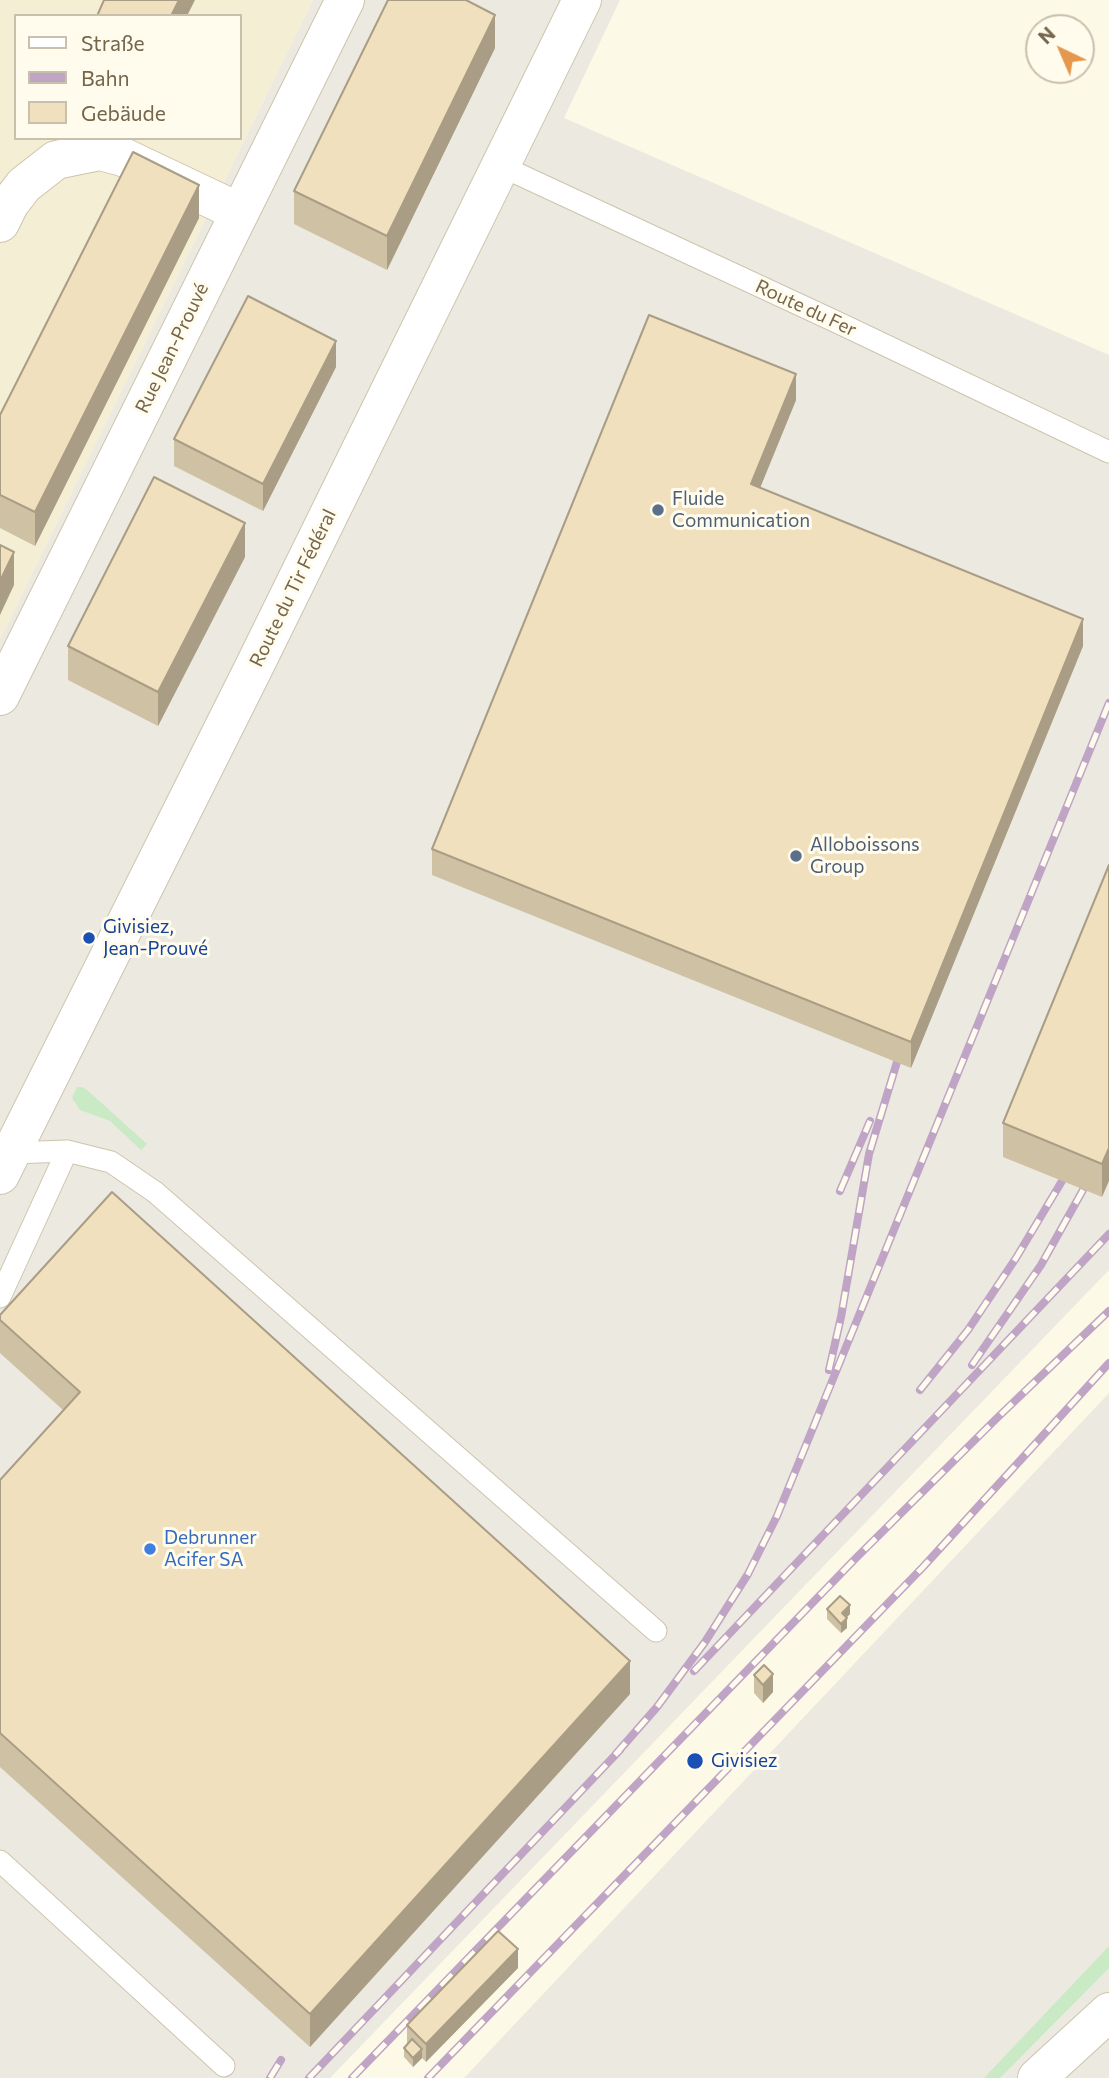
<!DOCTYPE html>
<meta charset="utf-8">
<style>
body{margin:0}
#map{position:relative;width:1109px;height:2078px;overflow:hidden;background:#fcf9e6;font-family:Commissioner,sans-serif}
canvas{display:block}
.legend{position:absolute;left:14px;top:14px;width:228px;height:126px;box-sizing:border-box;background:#fffced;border:2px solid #c8c0ac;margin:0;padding:9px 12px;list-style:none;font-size:21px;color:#75654b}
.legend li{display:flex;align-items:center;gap:14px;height:35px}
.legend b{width:35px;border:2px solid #c8c0ac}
.north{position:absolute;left:1025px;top:14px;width:70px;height:70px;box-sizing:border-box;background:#fffced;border:2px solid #c8c0ac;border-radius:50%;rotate:316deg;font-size:19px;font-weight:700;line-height:28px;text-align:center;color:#75654b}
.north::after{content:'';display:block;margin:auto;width:24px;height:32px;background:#e4974d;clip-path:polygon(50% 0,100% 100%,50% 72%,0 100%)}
</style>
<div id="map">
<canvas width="1109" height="2078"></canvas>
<ul class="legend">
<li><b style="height:9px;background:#fff"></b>Straße</li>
<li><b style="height:9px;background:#bfa4c6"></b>Bahn</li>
<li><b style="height:19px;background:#f1e0be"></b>Gebäude</li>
</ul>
<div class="north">N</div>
</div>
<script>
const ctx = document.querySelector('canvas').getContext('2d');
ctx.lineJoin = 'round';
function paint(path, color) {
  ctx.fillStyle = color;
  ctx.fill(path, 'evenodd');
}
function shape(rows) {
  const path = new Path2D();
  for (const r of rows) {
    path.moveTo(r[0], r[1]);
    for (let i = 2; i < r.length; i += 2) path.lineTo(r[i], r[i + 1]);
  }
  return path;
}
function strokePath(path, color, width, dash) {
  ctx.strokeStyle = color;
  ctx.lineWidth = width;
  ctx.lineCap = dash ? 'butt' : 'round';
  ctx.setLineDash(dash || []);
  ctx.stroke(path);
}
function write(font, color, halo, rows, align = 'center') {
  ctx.font = font + ' Commissioner,sans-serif';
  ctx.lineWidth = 6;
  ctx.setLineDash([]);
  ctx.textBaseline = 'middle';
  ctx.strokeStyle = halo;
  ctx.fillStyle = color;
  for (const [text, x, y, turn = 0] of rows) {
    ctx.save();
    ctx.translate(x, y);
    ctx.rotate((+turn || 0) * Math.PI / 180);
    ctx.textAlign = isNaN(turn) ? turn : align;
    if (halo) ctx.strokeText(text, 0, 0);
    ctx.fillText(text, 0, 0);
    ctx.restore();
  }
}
paint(shape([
 [0,0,313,0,0,639],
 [16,16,240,16,240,138,16,138]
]), '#f4eed5');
paint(shape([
 [313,0,620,0,564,118,1109,355,1109,1270,330,2078,0,2078,0,639],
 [1109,1393,1109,2078,464,2078,918,1596]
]), '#ece9e0');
paint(shape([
 [77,1087,82,1087,87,1090,147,1144,141,1150,110,1121,80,1110,72,1098],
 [1109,1946,1109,1968,1000,2078,984,2078]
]), '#caeac5');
const service = shape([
 [501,166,843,325,1109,452],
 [11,1153,67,1151,111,1162,155,1192,656,1631],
 [0,1297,67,1151],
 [0,1861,224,2066]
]);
const minor = shape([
 [0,223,10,203,24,185,56,160,100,151,123,157,239,212],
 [0,696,345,0]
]);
const tertiary = shape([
 [0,1175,253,669,582,0],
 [1037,2078,1109,2012]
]);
strokePath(service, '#cec4ad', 23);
strokePath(minor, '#cec4ad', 40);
strokePath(tertiary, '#cec4ad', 40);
strokePath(service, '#fff', 21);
strokePath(minor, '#fff', 38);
strokePath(tertiary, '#fff', 38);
const rail = shape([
 [840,1191,870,1121],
 [972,1365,1041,1265,1083,1190],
 [829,1370,841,1317,869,1154,897,1062],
 [920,1390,968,1330,1016,1258,1062,1181],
 [694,1671,1109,1234],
 [615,1755,657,1707,705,1642,748,1574,777,1516,1109,703],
 [270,2078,281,2060],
 [309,2078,620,1750],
 [352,2078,856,1558,996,1419,1109,1311],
 [428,2078,923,1567,1109,1363]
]);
strokePath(rail, '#bfa4c6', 8);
strokePath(rail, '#fffced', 5, [16]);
paint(shape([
 [495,48,387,270,294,224,294,191],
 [199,218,35,546,0,528,0,415],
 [336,367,263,511,174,466,174,439],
 [796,400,760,488,1083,646,911,1068,432,875,432,849],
 [245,557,158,726,68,680,68,646],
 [1109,865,1102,1197,1003,1157,1003,1123],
 [0,1315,630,1694,310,2047,0,1767,0,1480,63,1410,0,1353],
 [827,1609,850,1614,846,1618,847,1628,841,1633,827,1619],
 [754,1675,773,1692,763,1703,754,1693],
 [518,1968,426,2062,422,2058,413,2067,404,2057,404,2048,407,2044,407,2025]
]), '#cfc1a3');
paint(shape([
 [179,0,195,0,187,16,171,16],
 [495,15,495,48,387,270,387,236],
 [199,185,199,218,35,546,35,512],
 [336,341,336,367,263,511,263,484],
 [796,374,796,400,751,510,751,484],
 [245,523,245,557,158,726,158,692],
 [14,552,14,585,0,615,0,581],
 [1083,619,1083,646,911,1068,911,1042],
 [1109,1148,1109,1181,1102,1197,1102,1164],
 [850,1605,850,1614,842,1622,842,1613],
 [847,1618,847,1628,841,1633,841,1624],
 [630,1661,630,1694,310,2047,310,2014],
 [773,1674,773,1692,763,1703,763,1685],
 [518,1949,518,1968,426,2062,426,2044],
 [422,2049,422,2058,413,2067,413,2058]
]), '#a99d85');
const building = shape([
 [104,0,179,0,171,16,97,16,104,0],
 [388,0,466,0,495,15,387,236,294,191,388,0],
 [133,152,199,185,35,512,0,495,0,415,133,152],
 [248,296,336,341,263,484,174,439,248,296],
 [649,315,796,374,751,484,1083,619,911,1042,432,849,649,315],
 [154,477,245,523,158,692,68,646,154,477],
 [0,545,14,552,0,581,0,545],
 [1109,865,1109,1148,1102,1164,1003,1123,1109,865],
 [112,1192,630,1661,310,2014,0,1733,0,1480,80,1392,0,1320,0,1315,112,1192],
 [840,1596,850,1605,842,1613,847,1618,841,1624,827,1609,840,1596],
 [764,1665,773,1674,763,1685,754,1675,764,1665],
 [498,1931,518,1949,426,2044,407,2025,498,1931],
 [412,2039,422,2049,413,2058,404,2048,412,2039]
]);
paint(building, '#f1e0be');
strokePath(building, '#a99d85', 2);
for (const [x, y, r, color] of [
 [658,510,7,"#5c6f8a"],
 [796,856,7,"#5c6f8a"],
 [89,938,7,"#1a4fb4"],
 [150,1549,7,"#3f7fe0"],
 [695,1761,9,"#1a4fb4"]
]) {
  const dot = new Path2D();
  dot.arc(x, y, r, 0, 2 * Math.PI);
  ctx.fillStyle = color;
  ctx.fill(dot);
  strokePath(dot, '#fffced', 2.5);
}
write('19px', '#75654b', '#fffced', [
 ["Route du Fer",806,308,25],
 ["Rue Jean-Prouvé",172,348,-64],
 ["Route du Tir Fédéral",293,588,-64]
]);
write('19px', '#4e5e75', '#fffced', [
 ["Fluide",672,499],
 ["Communication",672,521],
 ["Alloboissons",810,845],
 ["Group",810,867]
], 'left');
write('19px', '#164399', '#fffced', [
 ["Givisiez,",103,927],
 ["Jean-Prouvé",103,949],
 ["Givisiez",711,1761]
], 'left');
write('19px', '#366cbe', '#fffced', [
 ["Debrunner",164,1538],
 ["Acifer SA",164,1560]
], 'left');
</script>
